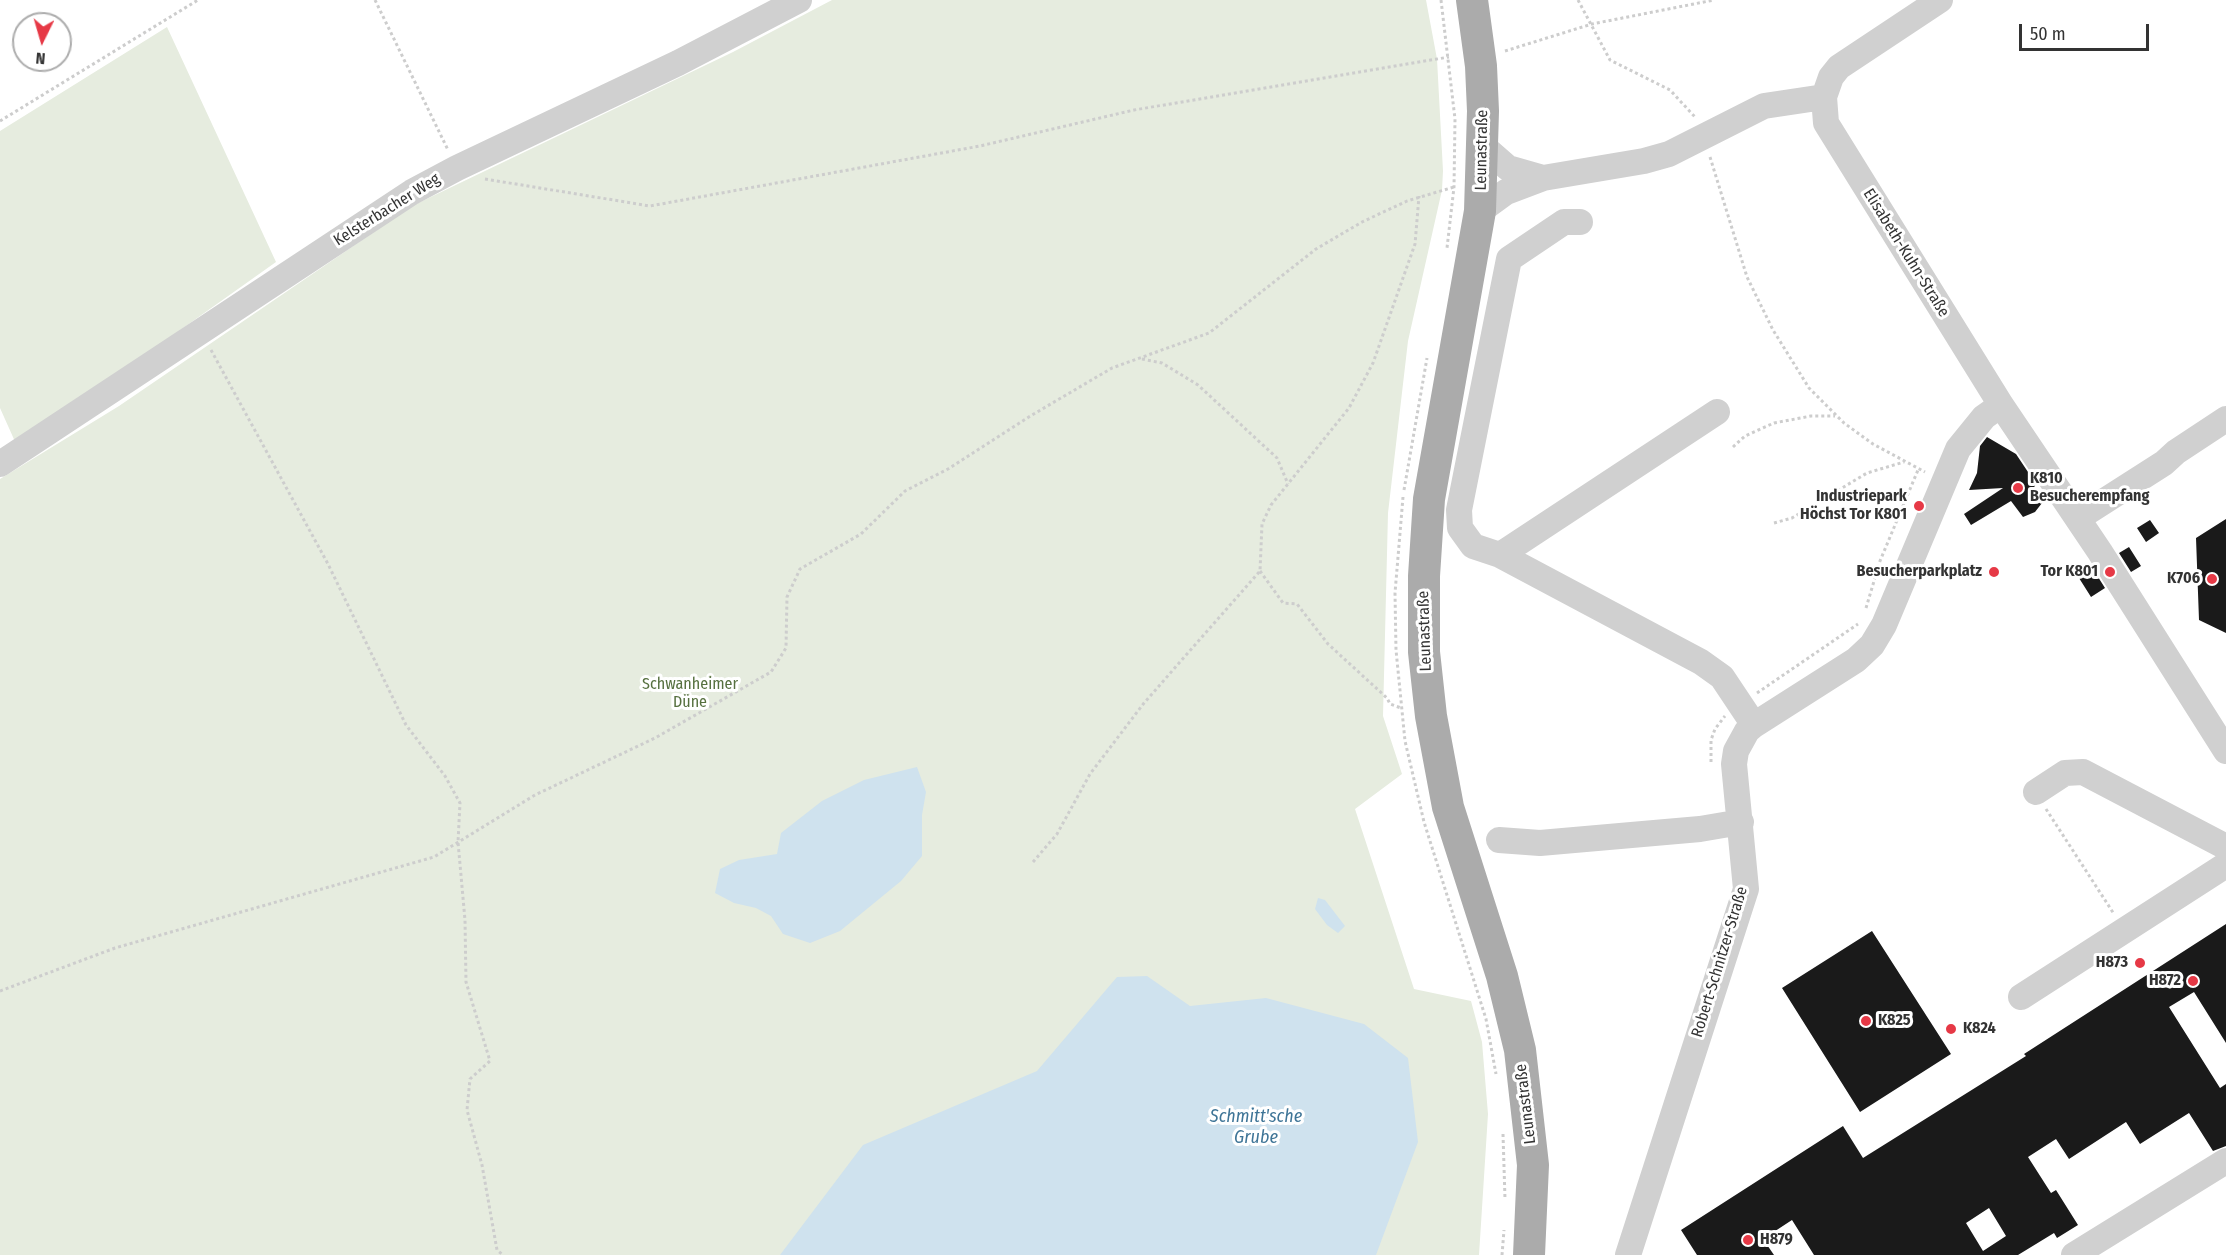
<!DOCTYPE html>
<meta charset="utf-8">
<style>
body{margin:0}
#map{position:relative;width:2226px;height:1255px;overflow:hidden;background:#fff;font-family:"Fira Sans Condensed",sans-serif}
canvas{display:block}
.north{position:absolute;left:12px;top:12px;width:60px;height:60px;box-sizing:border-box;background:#fff;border:2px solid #adadad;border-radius:50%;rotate:185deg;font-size:16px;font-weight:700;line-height:24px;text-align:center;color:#333}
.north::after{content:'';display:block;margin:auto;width:21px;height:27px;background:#e63946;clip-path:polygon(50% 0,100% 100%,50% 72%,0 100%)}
.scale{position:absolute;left:2019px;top:24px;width:130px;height:27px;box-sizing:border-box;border:3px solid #333;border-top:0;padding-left:8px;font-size:18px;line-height:21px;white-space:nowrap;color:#333;-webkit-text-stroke:4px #fff;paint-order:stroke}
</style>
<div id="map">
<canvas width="2226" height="1255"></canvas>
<div class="north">N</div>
<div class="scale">50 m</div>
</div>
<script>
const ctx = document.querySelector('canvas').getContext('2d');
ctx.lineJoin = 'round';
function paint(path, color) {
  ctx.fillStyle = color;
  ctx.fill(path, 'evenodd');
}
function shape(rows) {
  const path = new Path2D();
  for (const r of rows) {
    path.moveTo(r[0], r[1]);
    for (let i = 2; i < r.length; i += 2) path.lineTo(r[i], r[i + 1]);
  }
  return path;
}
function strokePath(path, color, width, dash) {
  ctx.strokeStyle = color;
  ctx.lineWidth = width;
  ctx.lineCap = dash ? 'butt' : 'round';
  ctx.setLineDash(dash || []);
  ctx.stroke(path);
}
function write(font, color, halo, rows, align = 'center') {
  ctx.font = font + ' "Fira Sans Condensed",sans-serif';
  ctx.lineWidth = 6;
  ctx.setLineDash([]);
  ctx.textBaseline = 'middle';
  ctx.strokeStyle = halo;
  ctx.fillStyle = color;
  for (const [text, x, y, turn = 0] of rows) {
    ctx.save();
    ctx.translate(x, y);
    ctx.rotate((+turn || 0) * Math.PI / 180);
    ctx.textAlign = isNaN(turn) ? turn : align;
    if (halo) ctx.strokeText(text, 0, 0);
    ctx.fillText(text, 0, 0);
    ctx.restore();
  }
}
paint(shape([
 [832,0,1426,0,1437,59,1443,171,1442,190,1408,341,1388,513,1383,716,1402,774,1355,809,1414,989,1471,1001,1482,1042,1488,1114,1479,1255,0,1255,0,479,119,406,412,206,733,52],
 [167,27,276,262,17,446,0,408,0,131]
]), '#e6ecdf');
paint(shape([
 [917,767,926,792,922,815,922,856,901,881,840,931,810,943,783,934,771,916,756,908,734,903,715,893,720,869,739,860,777,854,781,833,822,801,864,780],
 [1318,898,1325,900,1345,926,1338,933,1327,925,1315,909],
 [1147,976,1190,1006,1266,998,1364,1024,1408,1058,1418,1142,1376,1255,780,1255,863,1145,1037,1071,1117,977]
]), '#cfe2ee');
paint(shape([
 [1987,437,2016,454,2036,484,2033,489,2042,503,2035,512,2023,517,2011,501,1971,525,1964,514,2003,488,1969,490,1977,473,1980,446],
 [2226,519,2226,633,2199,620,2196,538],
 [2150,520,2159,533,2146,542,2137,528],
 [2129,547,2141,566,2131,572,2119,553],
 [2093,569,2105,588,2091,597,2079,578],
 [2226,924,2226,1043,2194,992,2169,1007,2220,1088,2226,1084,2226,1146,2213,1151,2189,1113,2140,1144,2126,1122,2069,1159,2056,1139,2028,1157,2051,1193,2056,1190,2078,1225,2057,1238,2054,1233,2018,1255,1814,1255,1792,1220,1763,1239,1774,1255,1697,1255,1681,1230,1843,1126,1863,1158,2026,1056,2024,1054],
 [1989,1208,2006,1236,1983,1251,1966,1223],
 [1872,931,1951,1054,1860,1112,1782,988]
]), '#1a1a1a');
strokePath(shape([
 [375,0,448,150],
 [1441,0,1455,119,1454,187,1447,248],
 [1578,0,1610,60,1670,90,1695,117],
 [1505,51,1592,24,1714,0],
 [0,121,198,0],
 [1710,157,1747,277,1773,330,1809,388,1844,423,1873,444,1925,472],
 [485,179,650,206,980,146,1134,110,1449,57],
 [211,350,328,564,406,725,445,776,460,803,458,842,465,920,466,982,490,1061,470,1079,467,1110,482,1165,497,1250,503,1255],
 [1142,359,1162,363,1198,385,1277,458,1288,484],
 [1733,447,1745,436,1774,423,1811,416,1835,416],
 [1404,490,1427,358],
 [1403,497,1395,593,1396,650,1405,741,1424,822,1486,1019,1496,1074],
 [1774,523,1792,518,1867,473,1904,462],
 [1260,571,1283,603,1297,604,1328,644,1387,698,1390,704,1401,708],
 [1866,608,1880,561,1918,470],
 [1757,693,1858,624],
 [1711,762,1711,740,1715,729,1725,716],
 [2046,809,2114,914],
 [1033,862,1057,834,1090,774,1144,703,1260,571,1262,524,1271,505,1349,408,1373,363,1415,244,1419,196],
 [0,991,115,948,434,857,535,795,655,738,771,672,786,648,787,597,800,569,861,534,905,491,948,469,1032,415,1112,368,1209,333,1316,249,1362,222,1407,201,1454,187],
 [1503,1134,1505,1199],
 [1502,1255,1504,1230]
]), '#cdcdcd', 3, [3, 3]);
strokePath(shape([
 [1940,0,1839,67,1831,77,1824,97,1826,123,2001,405,2100,552,2226,751],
 [1484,147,1508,168,1543,178],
 [1480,211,1506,192,1543,178,1644,161,1669,154,1764,106,1824,97],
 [1580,222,1564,222,1509,259,1459,510,1460,528,1473,546,1500,555,1701,662,1722,677,1754,725],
 [0,464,412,192,457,168,678,63,799,0],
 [2078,518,2164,463,2176,452,2226,419],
 [1500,555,1717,412],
 [2036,792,2065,773,2083,772,2226,847],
 [1499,840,1540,843,1700,829,1741,822],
 [2021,997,2226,865],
 [1628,1255,1746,889,1734,764,1736,751,1747,731,1754,725,1856,660,1872,645,1884,625,1958,449,1984,417,2001,405],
 [2074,1255,2226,1161]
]), '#d0d0d0', 26);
strokePath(shape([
 [1472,0,1481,66,1483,111,1480,211,1429,499,1424,576,1424,652,1431,716,1448,807,1502,976,1520,1050,1533,1165,1529,1255]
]), '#ababab', 32);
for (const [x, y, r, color] of [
 [2018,488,6,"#e63946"],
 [1919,506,6,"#e63946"],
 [1994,572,6,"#e63946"],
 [2110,572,6,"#e63946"],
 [2212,579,6,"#e63946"],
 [2140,963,6,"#e63946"],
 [2193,981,6,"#e63946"],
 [1866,1021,6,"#e63946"],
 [1951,1029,6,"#e63946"],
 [1748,1240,6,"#e63946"]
]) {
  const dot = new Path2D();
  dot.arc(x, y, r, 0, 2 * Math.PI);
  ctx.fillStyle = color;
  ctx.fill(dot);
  strokePath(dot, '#fff', 2);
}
write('16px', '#333', '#fff', [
 ["Leunastraße",1482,150,-89],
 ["Kelsterbacher Weg",387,210,-32],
 ["Elisabeth-Kuhn-Straße",1906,253,58],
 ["Leunastraße",1425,631,-92],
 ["Robert-Schnitzer-Straße",1720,962,-73],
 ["Leunastraße",1526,1104,-97]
]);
write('bold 16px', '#333', '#fff', [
 ["K810",2030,479,"left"],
 ["Besucherempfang",2030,497,"left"],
 ["Industriepark",1907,497],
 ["Höchst Tor K801",1907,515],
 ["Besucherparkplatz",1982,572],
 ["Tor K801",2098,572],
 ["K706",2200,579],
 ["H873",2128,963],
 ["H872",2181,981],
 ["K825",1878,1021,"left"],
 ["K824",1963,1029,"left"],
 ["H879",1760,1240,"left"]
], 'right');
write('16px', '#56703f', '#fff', [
 ["Schwanheimer",690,685],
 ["Düne",690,703]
]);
write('italic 18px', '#3f7597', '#fff', [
 ["Schmitt'sche",1256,1117],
 ["Grube",1256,1138]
]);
</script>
